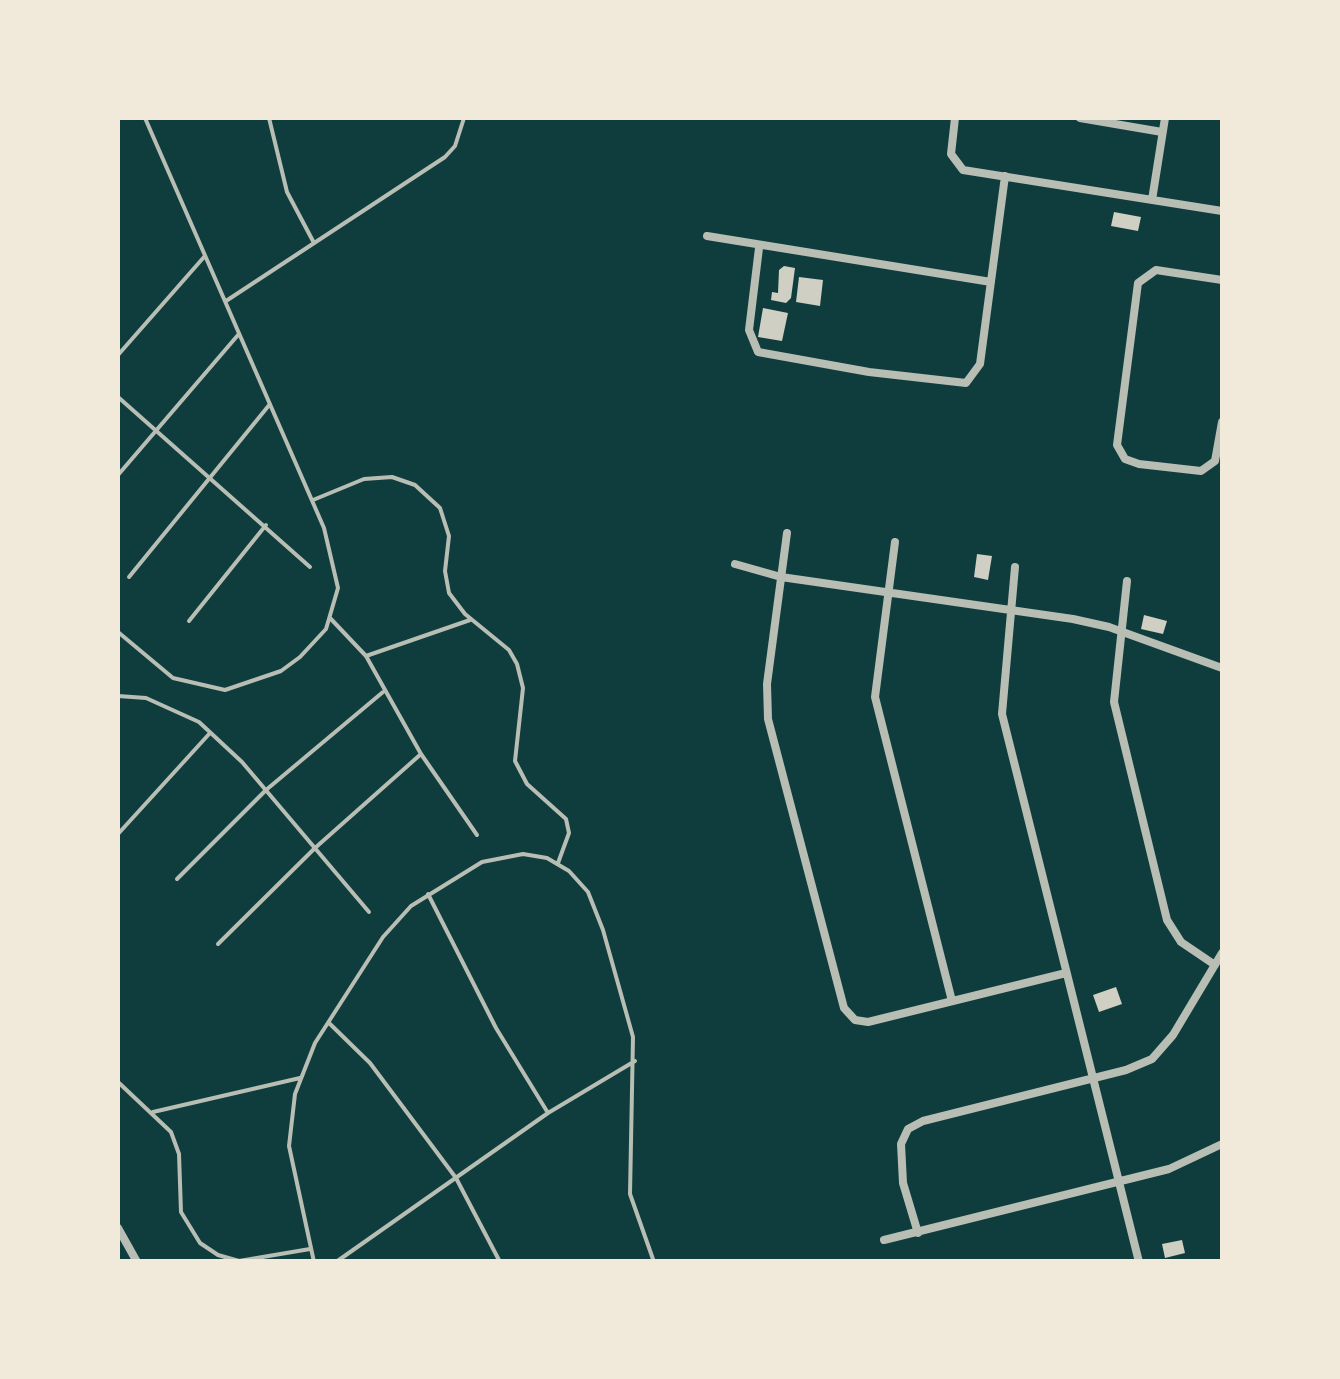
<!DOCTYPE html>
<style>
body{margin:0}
#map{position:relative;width:1340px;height:1379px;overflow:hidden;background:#0f3d3e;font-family:"PT Sans",sans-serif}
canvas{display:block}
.frame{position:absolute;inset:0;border:120px solid #f1e9da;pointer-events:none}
</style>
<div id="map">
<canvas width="1340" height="1379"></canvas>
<div class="frame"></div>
</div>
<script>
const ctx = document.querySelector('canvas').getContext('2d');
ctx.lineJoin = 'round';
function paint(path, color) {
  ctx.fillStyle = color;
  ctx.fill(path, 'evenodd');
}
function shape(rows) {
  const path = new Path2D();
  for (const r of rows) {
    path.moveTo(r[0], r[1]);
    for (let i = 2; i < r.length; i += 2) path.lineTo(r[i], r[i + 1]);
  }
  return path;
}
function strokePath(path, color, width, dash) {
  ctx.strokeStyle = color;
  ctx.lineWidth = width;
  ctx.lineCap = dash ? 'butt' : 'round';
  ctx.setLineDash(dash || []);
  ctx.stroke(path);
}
paint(shape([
 [1114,212,1141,217,1138,231,1111,226],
 [784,266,795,268,791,298,786,303,771,300,772,292,778,293,779,270],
 [799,277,823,280,820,306,796,302],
 [763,308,788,313,782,341,758,337],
 [977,554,992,556,988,580,974,577],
 [1144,615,1167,621,1163,634,1141,629],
 [1116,987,1122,1004,1099,1012,1093,995],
 [1182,1240,1185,1253,1165,1258,1162,1244]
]), '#cfcfc3');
strokePath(shape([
 [269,118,287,192,314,243],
 [226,301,445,157,455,146,464,118],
 [118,355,204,257],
 [118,397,310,567],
 [118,475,238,335],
 [313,500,364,479,392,477,415,485,440,508,449,536,445,571,449,593,465,614,509,650,517,664,523,688,515,761,527,784,566,819,569,833,558,863],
 [129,577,270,404],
 [330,618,366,656,421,754,477,835],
 [189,621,266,525],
 [118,632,173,678,225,690,281,671,300,657,326,629,338,588,324,528,145,118],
 [366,656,470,620],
 [118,696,146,698,199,722,242,762,369,912],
 [118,834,210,733],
 [177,879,266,790,383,692],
 [428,894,496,1028,548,1113],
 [218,944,315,848,421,754],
 [329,1023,370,1063,456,1178,500,1262],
 [118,1082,171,1132,179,1154,181,1212,200,1243,218,1255,239,1261,310,1249],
 [153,1112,300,1078],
 [314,1262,289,1146,295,1094,315,1043,383,937,411,906,482,862,523,854,547,858,569,871,588,892,603,930,633,1037,630,1194,654,1262],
 [336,1262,548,1113,635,1061]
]), '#b8beb3', 4);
strokePath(shape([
 [955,118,951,154,963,170,1222,211],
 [1080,118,1162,132],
 [1152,200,1165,118],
 [707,236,991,282],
 [759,248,749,330,758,352,869,372,966,383,980,364,1005,176],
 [1222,280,1156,270,1138,283,1117,445,1125,459,1139,464,1201,471,1215,461,1222,422],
 [787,533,767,684,768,719,844,1008,855,1020,868,1022,1066,973],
 [895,542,875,697,952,1001],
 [735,564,781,577,1073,619,1109,627,1222,668],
 [1015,567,1002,714,1139,1262],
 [1127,581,1114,702,1167,920,1181,942,1215,965],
 [118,1228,137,1262],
 [918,1233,903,1183,901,1144,908,1129,923,1121,1126,1070,1152,1059,1173,1035,1222,953],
 [884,1240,1169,1169,1222,1144]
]), '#b8beb3', 8);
</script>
